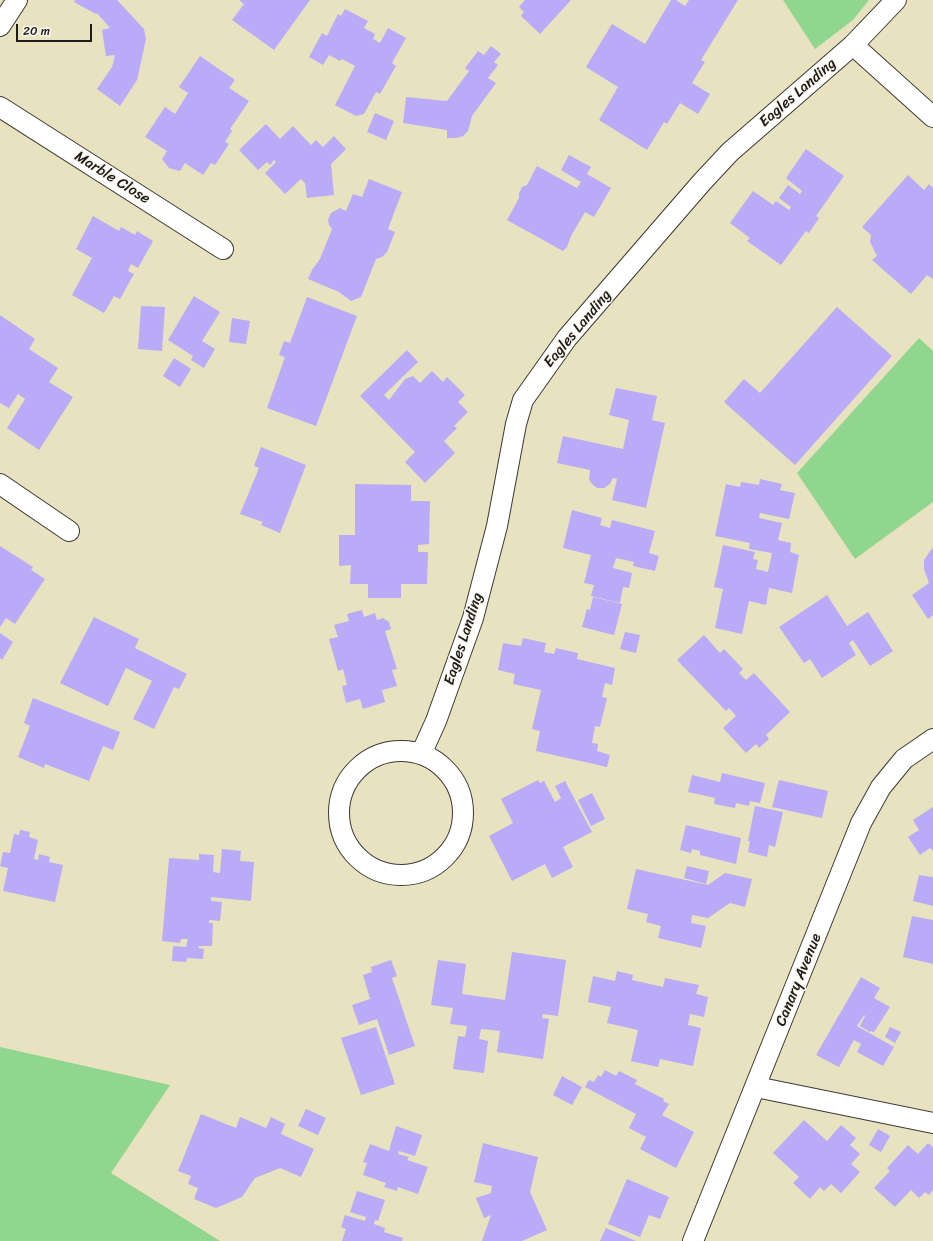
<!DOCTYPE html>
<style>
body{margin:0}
#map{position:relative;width:933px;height:1241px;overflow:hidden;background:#e8e2c0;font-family:Sriracha,sans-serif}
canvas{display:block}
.scale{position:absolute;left:16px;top:24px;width:76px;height:18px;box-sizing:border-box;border:2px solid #1c1c1c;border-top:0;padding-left:5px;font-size:12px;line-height:14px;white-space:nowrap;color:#1c1c1c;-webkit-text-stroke:3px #fbf7ec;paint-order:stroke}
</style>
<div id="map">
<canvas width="933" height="1241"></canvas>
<div class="scale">20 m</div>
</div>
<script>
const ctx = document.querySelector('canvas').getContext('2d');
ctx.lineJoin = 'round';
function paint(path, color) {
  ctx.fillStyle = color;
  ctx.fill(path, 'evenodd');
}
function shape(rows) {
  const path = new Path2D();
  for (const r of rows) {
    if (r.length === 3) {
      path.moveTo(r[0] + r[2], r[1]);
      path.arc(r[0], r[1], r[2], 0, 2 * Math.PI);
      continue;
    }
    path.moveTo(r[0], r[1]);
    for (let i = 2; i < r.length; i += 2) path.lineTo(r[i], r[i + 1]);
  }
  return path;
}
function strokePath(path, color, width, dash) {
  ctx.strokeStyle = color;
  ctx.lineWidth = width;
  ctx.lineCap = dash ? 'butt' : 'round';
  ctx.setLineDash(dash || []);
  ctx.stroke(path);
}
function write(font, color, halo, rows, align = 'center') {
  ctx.font = font + ' Sriracha,sans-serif';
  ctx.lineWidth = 3;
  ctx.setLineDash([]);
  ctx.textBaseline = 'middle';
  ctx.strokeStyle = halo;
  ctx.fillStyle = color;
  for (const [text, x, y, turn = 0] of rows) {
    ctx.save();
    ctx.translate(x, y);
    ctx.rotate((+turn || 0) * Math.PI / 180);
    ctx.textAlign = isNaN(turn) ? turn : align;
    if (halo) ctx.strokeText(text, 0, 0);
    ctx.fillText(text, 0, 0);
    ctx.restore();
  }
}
paint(shape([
 [783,0,869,0,853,20,815,49],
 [919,338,933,351,933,502,855,559,797,473],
 [0,1047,170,1085,111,1173,220,1241,0,1241]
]), '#91d68f');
paint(shape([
 [75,0,117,0,144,29,146,39,137,80,120,106,97,89,112,67,115,55,106,56,102,30,110,28,97,13,96,14,74,2],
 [239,0,310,0,274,50,232,20,244,4],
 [525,0,571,0,540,34,521,16,524,12,519,7],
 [671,0,676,0,685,6,689,0,738,0,701,60,705,62,692,83,710,94,698,114,680,103,667,124,664,122,647,150,599,120,618,87,586,67,612,24,645,44],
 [345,9,368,21,364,28,375,34,373,39,380,43,388,28,406,38,392,63,396,66,380,94,376,92,364,114,356,116,335,105,355,66,342,59,340,61,329,55,323,65,309,57,322,33,327,36,338,14,341,16],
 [491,46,501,54,494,62,498,65,488,78,496,83,472,116,468,131,463,136,456,138,447,138,447,130,403,123,406,97,447,101,469,71,465,68,478,51,484,55],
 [200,56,235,80,229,88,249,101,230,129,232,131,225,142,229,144,215,165,211,163,203,175,185,163,180,171,169,168,162,159,167,151,145,137,165,107,175,114,188,93,179,87],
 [375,113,394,121,386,140,367,132],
 [266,124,280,139,293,126,311,145,316,140,323,147,334,136,346,149,331,164,334,195,307,198,305,183,301,179,285,194,265,173,276,162,274,160,270,165,267,162,258,170,239,150],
 [806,149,844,176,816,216,819,218,809,233,806,231,781,265,747,241,750,238,730,223,753,191,773,205,776,201,789,210,791,207,779,198,788,185,800,194,802,191,786,178],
 [569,155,591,167,587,174,611,188,594,217,585,212,571,236,567,247,563,251,507,220,519,198,519,193,522,187,527,185,537,166,577,188,581,182,561,170],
 [908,175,924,190,929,184,933,188,933,279,927,275,911,294,872,260,877,256,870,242,871,235,862,227],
 [369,179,402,192,388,229,395,232,387,252,382,257,376,259,361,297,351,301,339,292,308,279,312,270,320,259,332,229,329,225,328,220,331,213,340,208,346,211,353,194,362,197],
 [93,216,119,231,121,227,135,235,137,231,153,241,138,268,131,264,128,271,134,274,120,299,114,296,104,313,72,295,92,258,76,249],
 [194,296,220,312,202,341,215,349,204,368,191,360,193,356,168,340],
 [307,297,357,316,316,426,267,408,285,357,279,355,284,341,290,343],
 [141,306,165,307,162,351,138,349],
 [837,307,892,356,795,465,724,402,744,379,760,393],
 [0,315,35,339,29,349,58,368,49,382,73,397,39,450,7,428,25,399,18,394,9,408,0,403],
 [232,318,250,321,246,344,229,342],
 [407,350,418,362,384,395,389,400,405,379,413,376,420,383,432,371,443,382,447,377,465,395,458,402,468,412,454,426,457,428,444,441,455,453,425,483,405,462,415,452,360,396],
 [174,358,191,369,180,387,163,376],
 [616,388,657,396,652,420,665,423,646,508,612,500,617,479,613,478,610,484,604,488,597,488,592,484,589,479,590,470,557,463,563,436,623,449,629,420,609,415],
 [261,447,306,465,280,533,261,525,263,522,240,514,259,468,254,466],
 [760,479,782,484,780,490,795,493,789,519,760,513,759,518,782,523,778,540,791,543,790,552,799,555,792,593,769,588,766,605,749,601,742,634,715,628,723,589,714,587,723,545,755,552,753,559,758,560,756,569,768,572,772,553,749,549,750,543,715,536,726,484,740,487,741,482,759,485],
 [355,484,411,485,411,501,430,501,429,544,418,545,418,552,428,552,427,584,401,584,401,598,368,598,368,584,350,584,351,565,339,566,339,535,355,535],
 [572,510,602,518,600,525,610,528,612,520,655,531,649,553,659,556,655,571,633,566,634,562,616,558,613,568,598,564,632,573,629,588,623,587,620,603,591,596,594,585,584,583,591,555,563,548],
 [0,546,33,567,31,570,45,579,15,624,6,618,0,627],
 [933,547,933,615,928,619,912,595,929,583,924,569,924,560],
 [827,595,847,626,868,612,893,651,870,666,853,640,849,643,856,655,822,678,810,659,804,663,779,627],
 [593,597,622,604,614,635,582,627,587,609,590,610],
 [362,610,364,617,375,613,377,620,383,618,389,622,391,629,385,631,397,669,392,670,397,686,382,690,385,702,363,709,360,699,346,703,342,686,347,685,343,669,338,671,329,639,338,637,334,625,349,621,347,614],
 [94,617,139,639,135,648,187,674,179,689,174,687,154,729,133,719,152,681,126,668,108,706,60,683],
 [625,632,640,635,636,653,620,649],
 [0,633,13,642,2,660,0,658],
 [704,635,720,653,724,649,743,669,739,673,746,680,754,673,790,712,766,735,769,739,759,748,756,744,746,753,723,728,736,716,729,708,726,711,677,660],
 [523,638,546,643,544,652,554,654,556,648,578,653,577,659,615,668,612,685,605,683,602,697,607,698,600,727,595,726,592,743,598,744,597,751,610,755,607,767,536,751,540,731,532,729,541,690,513,684,515,674,498,670,503,643,521,646],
 [33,698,120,732,113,750,103,746,89,781,45,764,44,768,18,757,30,726,24,723],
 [722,773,765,783,760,803,750,801,749,806,736,803,735,808,714,804,715,798,688,792,692,775,720,782],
 [538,780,540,783,544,781,555,802,561,798,555,786,565,781,592,832,563,847,573,867,552,878,545,864,512,881,489,836,513,823,501,799],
 [779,780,828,791,822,818,772,807],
 [592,793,605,819,591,826,578,800],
 [755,806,783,812,775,847,769,845,767,857,748,852,750,841,748,841],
 [933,807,933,851,930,848,920,855,908,837,919,830,913,820],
 [686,825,741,838,736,864,700,855,700,851,692,849,691,853,680,850],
 [20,830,30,832,29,837,38,840,34,859,38,860,39,854,50,857,49,862,63,865,55,902,3,891,8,868,0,866,3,852,10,853,14,834,19,835],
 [222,849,241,851,240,861,254,862,251,901,211,897,211,901,222,902,220,921,209,920,209,923,213,923,212,946,199,946,198,948,204,949,203,959,187,958,186,962,172,961,173,946,186,947,188,939,181,939,180,943,162,941,169,858,199,860,199,854,214,855,213,872,220,873],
 [687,866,709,871,706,884,684,878],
 [636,869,708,885,725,873,752,879,745,907,730,903,708,918,692,915,691,923,706,926,701,948,658,938,661,926,646,922,648,914,627,909],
 [919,875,933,877,933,906,913,901],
 [912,916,933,920,933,964,903,957],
 [512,952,566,960,558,1016,543,1014,542,1018,549,1019,543,1059,497,1052,500,1031,481,1029,479,1039,488,1041,484,1073,453,1069,458,1036,465,1037,467,1026,450,1024,453,1008,431,1005,438,960,466,964,462,994,505,1000],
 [391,960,397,976,392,978,415,1046,389,1055,377,1019,359,1025,352,1005,370,999,363,975,372,972,371,967],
 [617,971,633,975,632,980,663,987,665,978,699,985,696,994,708,997,704,1017,690,1014,688,1025,701,1028,693,1066,660,1059,658,1067,631,1061,638,1030,607,1023,611,1007,588,1002,593,976,615,981],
 [861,977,880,988,874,998,890,1007,874,1032,871,1031,870,1032,860,1026,865,1016,864,1015,857,1026,894,1047,883,1066,857,1052,861,1044,854,1040,839,1067,816,1055],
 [376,1027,395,1084,361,1095,341,1038],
 [890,1027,901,1032,895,1043,885,1037],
 [605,1070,616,1076,619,1071,637,1080,635,1084,664,1099,663,1101,669,1104,662,1115,694,1132,676,1168,640,1149,646,1137,629,1128,636,1114,585,1087,589,1080,594,1082,598,1075,601,1077],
 [562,1076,582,1087,572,1105,553,1095],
 [306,1109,326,1118,318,1135,298,1126],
 [201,1114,236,1128,240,1117,266,1128,271,1117,285,1124,281,1134,314,1149,301,1177,280,1168,255,1178,242,1197,216,1208,194,1199,198,1188,188,1184,191,1176,178,1171],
 [804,1120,827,1141,841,1125,856,1138,850,1145,860,1154,851,1164,860,1172,841,1193,831,1184,824,1191,820,1187,810,1199,793,1183,799,1177,773,1153],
 [396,1126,422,1135,415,1156,399,1151,398,1154,409,1157,407,1160,428,1167,418,1194,398,1187,397,1191,384,1187,386,1183,363,1175,367,1163,363,1162,370,1144,389,1151],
 [878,1129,890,1136,881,1152,869,1145],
 [483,1143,538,1157,530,1192,547,1230,522,1241,482,1241,491,1215,484,1218,476,1198,491,1193,492,1186,474,1182],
 [928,1143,933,1147,933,1190,929,1195,925,1192,919,1198,911,1190,895,1207,874,1188,890,1171,887,1168,908,1145,918,1154],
 [627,1179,669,1197,660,1219,649,1215,640,1237,608,1224],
 [357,1191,385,1200,378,1221,375,1220,374,1224,385,1228,384,1232,403,1238,402,1241,342,1241,346,1229,341,1227,345,1215,365,1221,366,1217,350,1212],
 [606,1228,636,1241,600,1241]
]), '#b9abf7');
const street = shape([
 [0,26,17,0],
 [853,45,933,117],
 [0,107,223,249],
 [0,484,69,531],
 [401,813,62],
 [421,754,436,721,473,618,497,526,516,424,523,400,567,338,702,182,730,152,853,45,896,0],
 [756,1087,933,1123],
 [693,1241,861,823,881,787,904,759,933,739]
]);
strokePath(street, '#3b3a35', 22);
strokePath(street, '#fff', 20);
write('15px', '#1c1c1c', '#fbf7ec', [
 ["Eagles Landing",798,93,-41],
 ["Marble Close",112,178,32],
 ["Eagles Landing",578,329,-50],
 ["Eagles Landing",464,639,-72],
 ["Canary Avenue",799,980,-68]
]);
</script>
